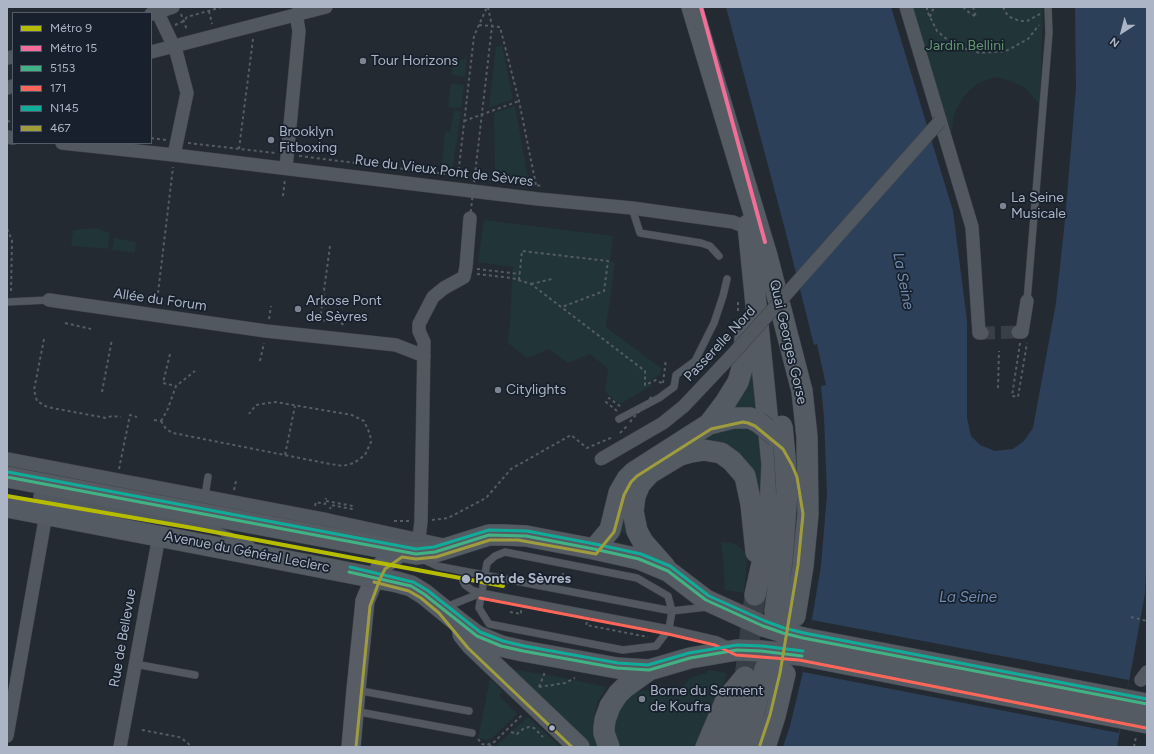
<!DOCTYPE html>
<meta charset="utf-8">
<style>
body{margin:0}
#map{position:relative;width:1154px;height:754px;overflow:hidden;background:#242a31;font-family:Figtree,sans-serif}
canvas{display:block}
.frame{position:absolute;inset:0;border:8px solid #abb5c5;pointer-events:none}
.legend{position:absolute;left:12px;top:12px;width:140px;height:132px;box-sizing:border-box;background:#17202c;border:1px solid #525c69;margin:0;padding:5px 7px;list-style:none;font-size:12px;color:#abb5c5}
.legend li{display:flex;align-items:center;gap:8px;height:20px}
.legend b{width:20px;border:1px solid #525c69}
.north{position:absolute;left:1102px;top:12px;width:40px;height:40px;-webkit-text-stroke:3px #17202c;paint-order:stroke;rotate:216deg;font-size:11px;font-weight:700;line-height:16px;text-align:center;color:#abb5c5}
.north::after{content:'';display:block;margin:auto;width:14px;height:18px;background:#abb5c5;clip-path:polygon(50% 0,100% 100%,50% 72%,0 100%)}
</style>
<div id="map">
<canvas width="1154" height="754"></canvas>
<div class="frame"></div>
<ul class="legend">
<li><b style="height:5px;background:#b6bd00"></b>Métro 9</li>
<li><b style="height:5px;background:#f26d97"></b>Métro 15</li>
<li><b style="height:5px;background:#40b284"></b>5153</li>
<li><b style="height:5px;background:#ff665a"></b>171</li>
<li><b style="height:5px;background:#10ac9a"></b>N145</li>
<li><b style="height:5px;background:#9f9c3e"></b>467</li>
</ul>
<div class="north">N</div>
</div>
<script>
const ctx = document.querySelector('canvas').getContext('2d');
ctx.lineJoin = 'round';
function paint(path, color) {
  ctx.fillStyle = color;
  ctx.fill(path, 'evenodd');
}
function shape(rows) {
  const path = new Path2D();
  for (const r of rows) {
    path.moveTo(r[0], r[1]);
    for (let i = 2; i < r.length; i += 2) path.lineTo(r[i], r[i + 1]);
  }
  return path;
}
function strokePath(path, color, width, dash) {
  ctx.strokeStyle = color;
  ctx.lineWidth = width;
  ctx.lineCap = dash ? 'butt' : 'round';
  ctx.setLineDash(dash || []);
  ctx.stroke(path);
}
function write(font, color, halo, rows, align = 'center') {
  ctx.font = font + ' Figtree,sans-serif';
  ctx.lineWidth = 3.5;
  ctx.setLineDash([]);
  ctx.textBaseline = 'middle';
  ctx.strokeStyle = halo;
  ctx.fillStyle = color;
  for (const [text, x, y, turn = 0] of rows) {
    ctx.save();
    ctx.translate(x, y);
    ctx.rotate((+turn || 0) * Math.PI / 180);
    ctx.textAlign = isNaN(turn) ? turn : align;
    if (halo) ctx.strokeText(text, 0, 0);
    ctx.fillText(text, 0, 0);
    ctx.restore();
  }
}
paint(shape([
 [912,7,1043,7,1040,105,1024,87,1008,80,995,77,978,83,964,96,955,112,951,133],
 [502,45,513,99,489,108,496,47],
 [467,58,465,77,452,75,453,63],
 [451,83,464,85,461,108,448,107],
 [515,106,529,183,495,178,494,113],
 [454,110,461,112,452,172,441,170,445,132,450,132],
 [484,220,613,236,610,260,615,263,606,327,661,368,660,375,649,382,651,386,620,404,605,392,608,369,590,354,568,363,549,349,527,358,508,343,510,320,513,267,478,262],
 [96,228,110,233,108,249,71,246,73,230],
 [114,238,136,242,135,253,112,250],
 [749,346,759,413,732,410],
 [743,422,758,427,761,434,764,448,763,538,760,538,758,537,754,494,746,469,734,457,715,447,708,446,682,450,643,474,637,482,631,494,629,503,629,515,635,537,618,531,625,497,628,489,637,475,664,458,715,429,719,433,730,429,730,424],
 [721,542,733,543,743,550,746,555,747,561,744,593,725,590,724,570],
 [509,669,549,675,607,687,597,703,594,719,595,735,599,747,588,747],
 [709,670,727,673,721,696,697,747,618,747,610,727,627,694,647,690,657,694,683,686,690,678,706,673],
 [490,679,503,691,499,696,517,714,493,737,487,740,478,738],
 [528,717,561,747,495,747,511,732]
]), '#213437');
paint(shape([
 [726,7,891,7,953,211,967,321,967,418,971,436,980,445,995,451,1013,449,1024,441,1033,428,1056,303,1065,220,1076,88,1075,7,1147,7,1147,544,1145,594,1117,747,783,747,790,726,803,672,821,566,827,494,824,417,821,386,826,385,817,344,814,345,787,237]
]), '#2d405a');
paint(shape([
 [812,620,1129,680,1119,733,803,672]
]), '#242a31');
strokePath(shape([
 [982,333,1018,332]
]), '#383f47', 13, [13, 6]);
strokePath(shape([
 [745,677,755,595]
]), '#383f47', 21, [21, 10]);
const lane = shape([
 [632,208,640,233,701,243,710,246,719,256],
 [1027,301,1049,33,1048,7],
 [7,302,49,300],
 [619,419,659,398,674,387,676,375,695,361,714,323,723,296,727,279],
 [37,496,214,529,251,545],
 [205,496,208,477],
 [505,552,637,578,668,596,672,611,669,629,656,646,623,650,489,624,479,608,487,563,495,556,505,552],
 [422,559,437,566,672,611,707,607],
 [471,573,464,577,463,581,465,585,472,590,481,593,669,629,717,640,730,646],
 [446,607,481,593],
 [135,664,195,675],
 [356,690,469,711],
 [354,711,472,733]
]);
const street = shape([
 [155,7,176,51,187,93,174,155],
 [906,7,972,227,979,333,982,333],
 [151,14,173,7],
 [151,52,326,7],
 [7,58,13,57],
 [7,88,13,86],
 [7,137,13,138],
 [62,143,174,155,538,199,632,208,733,222,748,228],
 [286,168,299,31,296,14],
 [49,300,266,331,396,345,424,356],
 [1018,332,1022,332,1027,301],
 [7,459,328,520,448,546],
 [419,539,421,521,424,342,419,331,419,324,433,297,444,288,464,277,466,267,470,218],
 [1141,680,1147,672],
 [7,736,46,514],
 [120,747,159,536]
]);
const secondary = shape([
 [351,747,356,690,365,601,375,577,381,566,401,552]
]);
const primary = shape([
 [692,7,767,256,802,391,807,437,808,514,803,566,795,616],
 [748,225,772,464,770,510,764,554,755,595],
 [709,424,725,403,738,382,743,365,746,325],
 [7,477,416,554,435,552,489,535,505,535,526,536,594,549,639,559,668,571,706,600,763,626,803,638],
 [7,507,397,582,411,586,424,594,456,620,477,636,501,646,523,651,617,668,649,670,690,658,737,650,761,651,800,655],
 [594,549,610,530,619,493,627,479,634,472,709,424,733,418,750,418,758,422],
 [665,567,643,542,637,531,633,511,635,496,640,484,650,473,680,455,691,452,704,450,721,453,732,461,745,476,751,504,756,552],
 [783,633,776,619,775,611,782,560,787,493],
 [463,634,471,644,579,747],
 [609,747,604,733,604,728,605,720,610,706,618,694,624,688,649,670],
 [706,747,726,700,745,677],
 [727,747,737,715,744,682],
 [745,747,765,669,772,657,779,652],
 [765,747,775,716,785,674]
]);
strokePath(lane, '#40444a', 8);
strokePath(street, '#40444a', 14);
strokePath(secondary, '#40444a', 20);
strokePath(primary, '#41464e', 22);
strokePath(shape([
 [488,7,492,26],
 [927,7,927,11,937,31,955,46,980,53,1006,51,1028,39,1039,25],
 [963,7,967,11,976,17,973,7],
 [1003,7,1006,13,1010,17,1020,21,1027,21,1040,14],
 [209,11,212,24],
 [181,14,187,30],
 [930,17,934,7],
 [175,25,184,21,187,17,222,7],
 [479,25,500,27,519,101,536,185],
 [7,121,13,122],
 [464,121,519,101],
 [151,138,166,140],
 [188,143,275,153],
 [239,149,253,39],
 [299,156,543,186],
 [458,176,474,36,487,7],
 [283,196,285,179],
 [7,229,12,240,11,292],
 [330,246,320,320,339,322,344,325],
 [477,269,520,274],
 [477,274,512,278,531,284,645,371,645,385,656,380,663,384],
 [519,280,522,251,608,261,604,291,562,307],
 [531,284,552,279],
 [158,293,173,167],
 [738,311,738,301],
 [269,319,271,306],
 [65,323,91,329],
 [44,339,34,390,37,401,47,407,106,418,112,416,121,417],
 [1020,343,1012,396,1018,397,1027,343],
 [170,354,163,383,176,386],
 [260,361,264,343],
 [663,383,666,359],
 [998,388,999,351],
 [102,392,112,339],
 [617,411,606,402,609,398,621,407],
 [154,420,161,421],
 [161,421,166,429,173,433,330,464,343,466,354,463,365,455,371,442,370,434,364,421,352,415,275,402,256,405,249,414],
 [161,421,167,411,176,386,195,371],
 [620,433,627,426],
 [285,455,295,406],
 [119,469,130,415,137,417],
 [234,490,236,481],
 [326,501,353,506,352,509,331,505,330,509],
 [315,506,316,502,325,504,326,498],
 [432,520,448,518,486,498,511,469,571,435,587,448,613,437],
 [394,521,410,521],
 [562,582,563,573],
 [510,612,521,614,521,610],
 [1131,617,1147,621],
 [587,622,586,625,648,637],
 [539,687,565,683,575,678],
 [539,687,545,672],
 [142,730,179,737,187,742,191,747],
 [511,732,517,734,523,729,529,727,534,728,543,737],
 [478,739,482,744,487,745,493,742],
 [489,747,522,715],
 [1134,747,1136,736]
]), '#555c63', 2, [3, 3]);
strokePath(lane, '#525860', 7);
strokePath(street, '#525860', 13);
strokePath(secondary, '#575c65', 19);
strokePath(primary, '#555b62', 21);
const streetBridge = shape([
 [601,459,663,423,684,406,734,353,940,121]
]);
const primaryBridge = shape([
 [758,422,776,436],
 [782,426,785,457,787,493],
 [803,638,1147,704],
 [800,655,1147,723]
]);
strokePath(streetBridge, '#40444a', 14, []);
strokePath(primaryBridge, '#41464e', 22, []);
strokePath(shape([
 [470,218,492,26],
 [630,422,652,396]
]), '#555c63', 2, [3, 3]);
strokePath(streetBridge, '#525860', 13);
strokePath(primaryBridge, '#555b62', 21);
strokePath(shape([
 [7,477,416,554,435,552,489,535,526,536,594,549,639,559,668,571,706,600,763,626,783,633,803,638,1147,704],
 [349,572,411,586,424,594,477,636,501,646,523,651,617,668,649,670,690,658,737,650,761,651,802,656]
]), '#40b284', 3);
strokePath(shape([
 [480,598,668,634,715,645,736,655,799,660,1146,728]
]), '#ff665a', 3);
strokePath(shape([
 [8,472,416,549,434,547,489,530,527,531,595,544,641,554,670,566,709,596,765,621,784,628,804,633,1147,699],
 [350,567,413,582,427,590,480,632,503,641,524,646,618,663,648,665,689,653,737,645,762,646,803,651]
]), '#10ac9a', 3);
strokePath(shape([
 [374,582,409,591,421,598,439,613,468,648,572,747],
 [356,747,370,606,380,579,385,569,402,557,416,559,436,557,490,540,518,540,596,554,614,532,624,495,631,482,637,476,711,429,743,422,748,423,755,426,783,449,792,465,797,477,803,514,798,565,780,673,770,715,760,745]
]), '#9f9c3e', 3);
strokePath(shape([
 [7,496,193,528,503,586]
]), '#b6bd00', 4);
strokePath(shape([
 [701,7,765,242]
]), '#f26d97', 4);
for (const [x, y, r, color] of [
 [363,61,4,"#7c8491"],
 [271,140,4,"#7c8491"],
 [1003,206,4,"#7c8491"],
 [298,309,4,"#7c8491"],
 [498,390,4,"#7c8491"],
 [466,579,5,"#abb5c5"],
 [642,699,4,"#7c8491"],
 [552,728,3.5,"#abb5c5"]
]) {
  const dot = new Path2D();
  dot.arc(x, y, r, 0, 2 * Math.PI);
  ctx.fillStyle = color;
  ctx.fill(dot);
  strokePath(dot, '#17202c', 1.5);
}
write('14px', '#62966e', '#17202c', [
 ["Jardin Bellini",965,46]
]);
write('14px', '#abb5c5', '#17202c', [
 ["Tour Horizons",371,61],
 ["Brooklyn",279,132],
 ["Fitboxing",279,148],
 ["La Seine",1011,198],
 ["Musicale",1011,214],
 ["Arkose Pont",306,301],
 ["de Sèvres",306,317],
 ["Citylights",506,390],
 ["Borne du Serment",650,691],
 ["de Koufra",650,707]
], 'left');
write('14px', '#abb5c5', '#17202c', [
 ["Rue du Vieux Pont de Sèvres",444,171,7],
 ["Allée du Forum",160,300,8],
 ["Quai Georges Gorse",788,342,77],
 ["Passerelle Nord",720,344,-47],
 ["Avenue du Général Leclerc",247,552,11],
 ["Rue de Bellevue",123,638,-80]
]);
write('bold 14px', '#abb5c5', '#17202c', [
 ["Pont de Sèvres",475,579]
], 'left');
write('italic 15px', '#718cb0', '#17202c', [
 ["La Seine",903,281,79],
 ["La Seine",968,598]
]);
</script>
